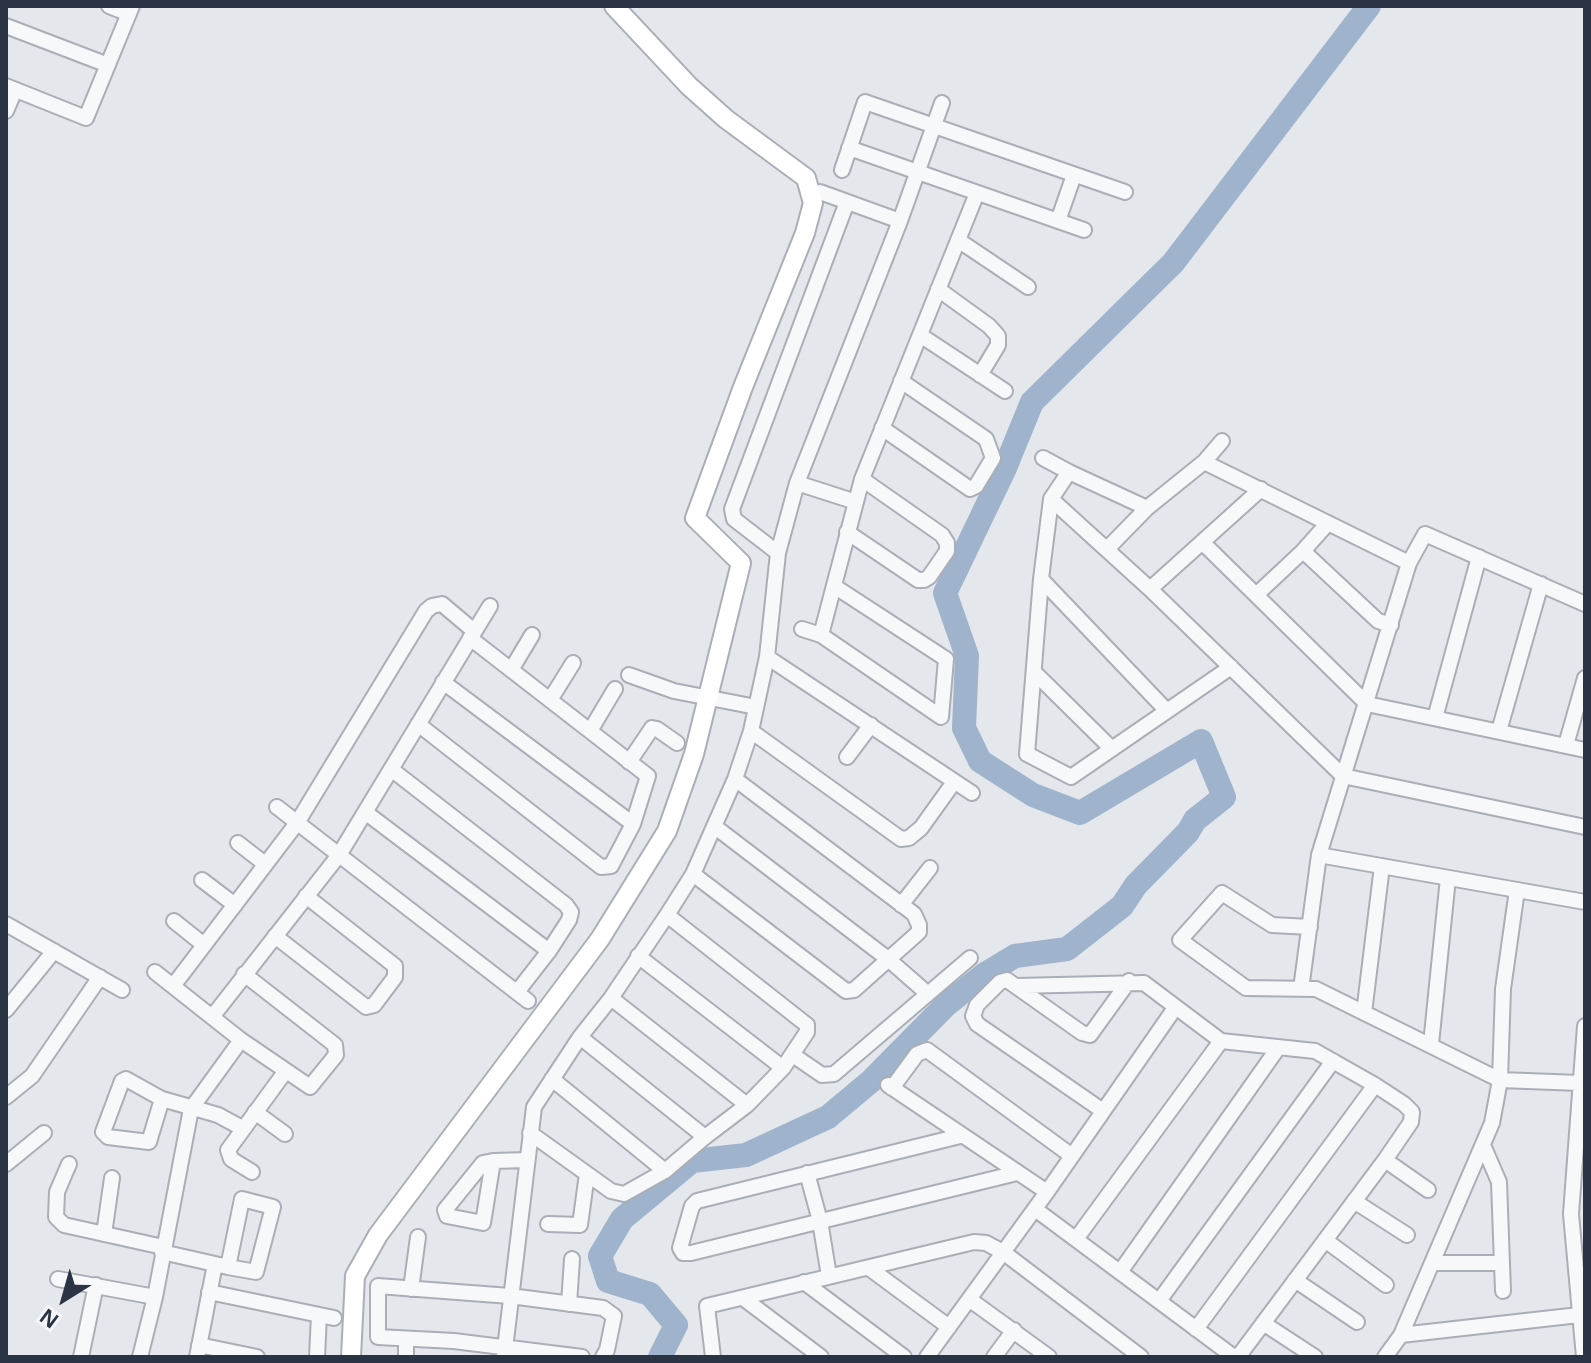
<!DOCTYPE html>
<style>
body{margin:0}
#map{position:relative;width:1591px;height:1363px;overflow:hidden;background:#e4e7ec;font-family:Helvetica,sans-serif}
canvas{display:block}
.frame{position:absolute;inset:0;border:8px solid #2b3445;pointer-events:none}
.north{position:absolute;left:24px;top:1259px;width:80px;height:80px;-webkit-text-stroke:6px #f4f6f9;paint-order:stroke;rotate:217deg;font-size:22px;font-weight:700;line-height:32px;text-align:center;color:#2b3445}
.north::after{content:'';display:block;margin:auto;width:28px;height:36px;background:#2b3445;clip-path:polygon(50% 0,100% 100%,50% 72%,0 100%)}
</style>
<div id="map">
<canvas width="1591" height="1363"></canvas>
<div class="frame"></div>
<div class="north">N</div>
</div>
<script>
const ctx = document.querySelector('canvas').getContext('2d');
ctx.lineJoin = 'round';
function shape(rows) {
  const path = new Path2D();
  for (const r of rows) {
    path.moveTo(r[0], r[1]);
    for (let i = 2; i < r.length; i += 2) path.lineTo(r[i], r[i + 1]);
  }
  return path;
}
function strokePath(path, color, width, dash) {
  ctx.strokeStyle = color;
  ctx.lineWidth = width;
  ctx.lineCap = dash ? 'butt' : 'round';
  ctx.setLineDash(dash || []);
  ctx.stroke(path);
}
strokePath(shape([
 [660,1357,676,1325,650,1294,608,1281,600,1256,622,1219,692,1161,746,1155,828,1117,871,1081,946,1005,985,974,1015,956,1067,949,1122,906,1136,885,1188,832,1195,820,1224,797,1201,741,1080,813,1033,795,980,761,964,728,967,656,945,593,1005,468,1032,402,1173,263,1369,6]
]), '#9fb4cc', 24);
const street = shape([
 [109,6,129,14],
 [6,26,108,65],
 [6,86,86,118,132,6],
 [6,111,15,90],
 [849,148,1084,230],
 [842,170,865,102,1125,192],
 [820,192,900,221],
 [1058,221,1074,175],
 [958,240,1028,287],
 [938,289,989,326,998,336,998,345,980,375],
 [920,335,1005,391],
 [882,428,970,489,976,486,993,458,986,439,901,381],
 [1043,458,1069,472],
 [1204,462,1222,441],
 [797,483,856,502],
 [1051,499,1150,589,1343,776,1585,827],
 [847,532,918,580,924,580,929,577,947,551,947,543,942,535,862,479],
 [1202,542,1367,704,1585,750],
 [1107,549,1147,508],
 [1303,551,1378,621,1391,625],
 [778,553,734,519,732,509,847,202],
 [1041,579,1167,711],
 [1150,589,1261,489],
 [1256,595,1303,551,1328,523],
 [802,629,821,635,941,717,946,659,834,586],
 [821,635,862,479,977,193],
 [767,657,972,793],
 [1231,667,1071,777,1027,754,1041,579,1051,499,1069,472,1147,508,1204,462,1409,563],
 [511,670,532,635],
 [1034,672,1112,749],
 [629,675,674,691,756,707],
 [443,682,633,824],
 [550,700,573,663],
 [1435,718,1479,557],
 [418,724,601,867,611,866,633,824,648,776,470,638],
 [590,731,615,689],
 [751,731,901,839,909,838,921,828,954,782],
 [1499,731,1541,584],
 [1566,745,1585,678],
 [847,757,871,725],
 [629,762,652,728,657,729,677,743],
 [391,769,566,905,571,912,569,920,549,951,517,992],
 [277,807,528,1001],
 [365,812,549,951],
 [714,826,888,959,928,994],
 [238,843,265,864],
 [1319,855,1585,902],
 [693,874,846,991,854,990,919,932,919,925,914,914,735,779],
 [202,880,235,905],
 [901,905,930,868],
 [174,921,204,945],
 [6,924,122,990],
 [1310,927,1272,925,1222,893,1180,940,1246,988,1316,989,1500,1080,1580,1083],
 [275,936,366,1007,374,1005,395,977,395,966,306,896],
 [638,956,783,1068],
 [155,972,241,1040,310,1087,336,1055,335,1045,244,974],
 [173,986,297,823,426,611,432,606,442,604,474,631],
 [1016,986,1144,983,1221,1041,1315,1051,1375,1085,1404,1104,1412,1112,1411,1122,1385,1160,1238,1357],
 [1301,989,1319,855,1409,563,1425,534,1585,604],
 [611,998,747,1105],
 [6,1010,54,951],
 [1364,1013,1382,866],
 [212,1017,339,855,490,606],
 [580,1037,705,1137],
 [1431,1044,1448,878],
 [793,1055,822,1075,834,1074,970,958],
 [552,1079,665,1171],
 [888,1085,1047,1192],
 [892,1088,917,1054,927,1050,1072,1156],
 [6,1097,32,1076,100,977],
 [162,1099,149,1142,108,1137,103,1132,122,1081,126,1079,162,1099,218,1115,242,1128],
 [1103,1111,977,1024,973,1016,977,1005,1000,982,1007,980,1082,1033,1090,1035,1129,981],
 [255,1112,285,1134],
 [530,1133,611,1191,624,1194,665,1171,705,1137,747,1105,783,1068,807,1032,807,1025,667,915],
 [960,1136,697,1201,692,1206,680,1248,683,1253,691,1253,1017,1173],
 [1483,1145,1499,1182,1503,1291],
 [1385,1160,1428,1190],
 [493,1161,483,1223,447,1216,445,1210,483,1163,493,1161,527,1160],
 [6,1164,44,1133],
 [69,1164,57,1192,56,1217,64,1225,163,1247],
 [252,1172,231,1159,228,1150,285,1072],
 [807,1173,820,1221,829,1276],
 [1354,1201,1407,1235],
 [1035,1209,1234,1357],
 [548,1224,580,1225,587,1174],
 [104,1234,112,1178],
 [1076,1239,1221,1041],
 [1325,1240,1386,1285],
 [162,1252,215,1264,228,1267,256,1272,273,1207,242,1199,228,1267],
 [1432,1263,1501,1263],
 [869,1268,949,1327],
 [1120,1272,1278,1048],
 [58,1279,155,1297],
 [1295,1280,1357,1322],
 [804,1282,904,1357],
 [411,1289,418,1237],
 [209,1292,334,1318],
 [743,1298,821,1357],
 [969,1299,1049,1357],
 [1159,1301,1333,1061],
 [569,1304,572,1259],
 [1263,1323,1315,1357],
 [1196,1329,1375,1085],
 [1401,1335,1579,1315],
 [199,1345,257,1357],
 [81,1357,96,1285],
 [140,1357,155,1297,191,1109,241,1040],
 [197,1357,215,1264],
 [317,1357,319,1315],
 [406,1357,406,1339],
 [504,1357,534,1107,580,1037,611,998,667,915,693,874,735,779,751,731,767,657,778,553,797,483,900,221,942,103],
 [582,1357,454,1341,378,1337,378,1286,510,1296,603,1308,614,1316,607,1350,603,1357],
 [713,1357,707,1306,974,1242,986,1243,1003,1252,1141,1357],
 [927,1357,1047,1192,1175,1008],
 [994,1357,1014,1330],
 [1385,1357,1401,1335,1492,1123,1500,1080,1503,989,1517,890],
 [1584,1357,1571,1214,1585,1026]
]);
const secondary = shape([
 [351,1357,355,1276,378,1235,600,939,667,831,694,754,741,563,695,518,743,387,805,233,813,203,806,178,726,119,689,86,614,6]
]);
strokePath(street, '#a9aeb7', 18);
strokePath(secondary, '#a9aeb7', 22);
strokePath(street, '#f7f8fa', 14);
strokePath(secondary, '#fff', 18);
</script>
